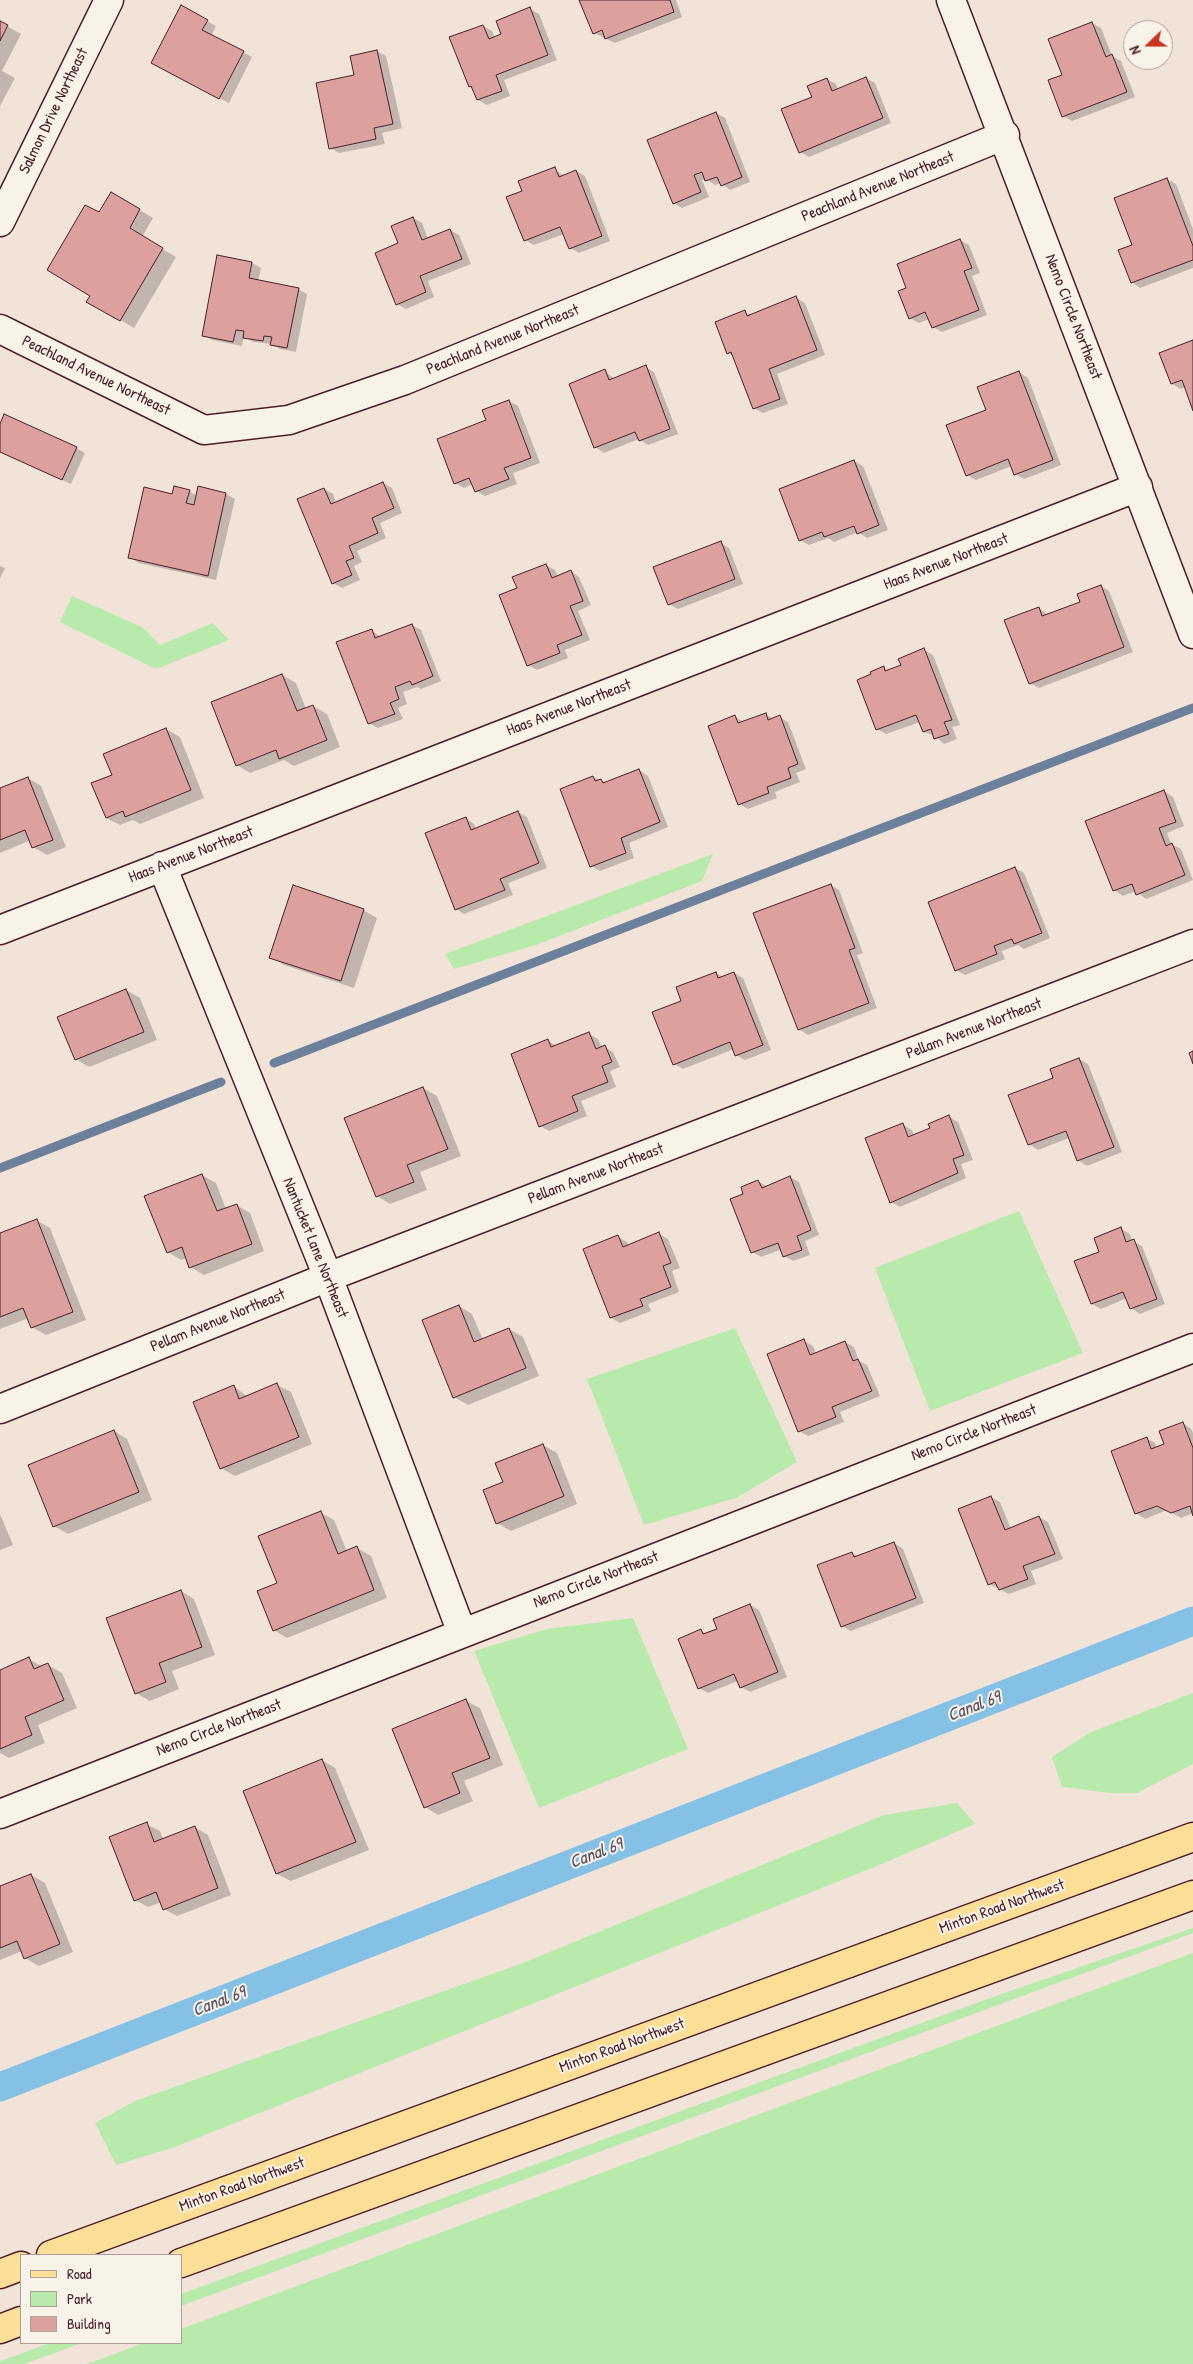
<!DOCTYPE html>
<style>
body{margin:0}
#map{position:relative;width:1193px;height:2364px;overflow:hidden;background:#f2e3d9;font-family:"Patrick Hand",sans-serif}
canvas{display:block}
.legend{position:absolute;left:20px;top:2254px;width:162px;height:90px;box-sizing:border-box;background:#f7f3e8;border:1px solid #b29e9c;margin:0;padding:6px 9px;list-style:none;font-size:15px;color:#4a1f2b}
.legend li{display:flex;align-items:center;gap:10px;height:25px}
.legend b{width:25px;border:1px solid #b29e9c}
.north{position:absolute;left:1123px;top:20px;width:50px;height:50px;box-sizing:border-box;background:#f7f3e8;border:1px solid #b29e9c;border-radius:50%;rotate:248deg;font-size:14px;font-weight:700;line-height:20px;text-align:center;color:#4a1f2b}
.north::after{content:'';display:block;margin:auto;width:18px;height:22px;background:#c8321e;clip-path:polygon(50% 0,100% 100%,50% 72%,0 100%)}
</style>
<div id="map">
<canvas width="1193" height="2364"></canvas>
<ul class="legend">
<li><b style="height:6px;background:#fcde96"></b>Road</li>
<li><b style="height:14px;background:#b8eaab"></b>Park</li>
<li><b style="height:14px;background:#dca19e"></b>Building</li>
</ul>
<div class="north">N</div>
</div>
<script>
const ctx = document.querySelector('canvas').getContext('2d');
ctx.lineJoin = 'round';
function paint(path, color) {
  ctx.fillStyle = color;
  ctx.fill(path, 'evenodd');
}
function shape(rows) {
  const path = new Path2D();
  for (const r of rows) {
    path.moveTo(r[0], r[1]);
    for (let i = 2; i < r.length; i += 2) path.lineTo(r[i], r[i + 1]);
  }
  return path;
}
function strokePath(path, color, width, dash) {
  ctx.strokeStyle = color;
  ctx.lineWidth = width;
  ctx.lineCap = dash ? 'butt' : 'round';
  ctx.setLineDash(dash || []);
  ctx.stroke(path);
}
function write(font, color, halo, rows, align = 'center') {
  ctx.font = font + ' "Patrick Hand",sans-serif';
  ctx.lineWidth = 4;
  ctx.setLineDash([]);
  ctx.textBaseline = 'middle';
  ctx.strokeStyle = halo;
  ctx.fillStyle = color;
  for (const [text, x, y, turn = 0] of rows) {
    ctx.save();
    ctx.translate(x, y);
    ctx.rotate((+turn || 0) * Math.PI / 180);
    ctx.textAlign = isNaN(turn) ? turn : align;
    if (halo) ctx.strokeText(text, 0, 0);
    ctx.fillText(text, 0, 0);
    ctx.restore();
  }
}
paint(shape([
 [72,596,142,627,160,645,213,623,229,640,156,669,60,622],
 [713,854,702,881,536,945,454,969,445,954],
 [1019,1211,1083,1353,930,1411,875,1268],
 [735,1328,797,1462,736,1498,644,1525,587,1379],
 [633,1618,688,1749,539,1808,474,1651,547,1629],
 [1193,1693,1193,1764,1137,1793,1110,1793,1062,1787,1052,1757,1091,1732],
 [957,1803,975,1824,879,1865,175,2147,116,2165,95,2123,135,2101,523,1963,884,1815],
 [1193,1928,1193,1933,181,2306,181,2294,990,1998],
 [1193,1953,1193,2364,87,2364,144,2343,181,2343,181,2329],
 [50,2343,82,2343,24,2364,0,2364,0,2361]
]), '#b8eaab');
paint(shape([
 [581,0,676,0,682,17,615,43,594,33],
 [181,7,216,26,211,36,252,57,229,103,161,68],
 [530,9,539,14,557,60,504,80,510,96,487,105,478,100,473,89,470,87,483,26,492,31,495,38,503,35],
 [0,22,21,34,2,71,15,78,0,106],
 [1092,23,1101,28,1112,56,1121,61,1135,97,1072,121,1063,116,1063,76],
 [377,51,386,56,402,128,382,133,385,144,339,153,331,148,355,76],
 [866,78,875,83,891,123,809,157,800,152,813,97,827,79,836,84,838,90],
 [716,113,725,118,750,182,730,190,721,183,715,185,706,179,702,180,709,197,682,208,674,203],
 [554,169,564,176,576,171,585,176,610,241,579,253,570,248,564,234,534,245,525,240,524,191],
 [1167,179,1176,184,1193,229,1193,268,1140,288,1132,282,1133,245],
 [112,193,153,218,142,237,176,257,134,328,88,301,92,295,99,214],
 [413,218,422,223,428,239,450,230,459,235,471,264,428,281,434,297,406,309,397,304,400,244],
 [960,240,969,245,980,273,972,276,987,315,942,332,933,327,929,319,919,323,910,318,908,288],
 [252,263,261,268,258,281,298,289,307,294,296,352,280,349,272,344,253,342,244,337,242,346,212,340,203,335],
 [796,298,805,303,825,355,777,374,788,404,763,413,754,408,733,356,728,353,745,312,751,315],
 [1193,341,1193,407,1185,387,1181,389,1172,384],
 [645,367,654,372,678,434,648,445,639,439,604,453,595,447,605,371,615,379],
 [1019,372,1028,378,1061,465,1024,479,1015,474,1012,466,976,480,967,475,987,411],
 [509,401,518,406,540,463,513,473,517,484,485,496,476,491,473,484,464,488,455,483,488,421],
 [0,427,76,448,85,453,71,484,0,452],
 [854,461,863,466,888,530,867,538,858,532,834,542,828,538,809,545,800,540],
 [383,483,392,488,402,513,380,523,386,538,357,551,362,562,354,566,360,580,342,588,333,583,324,489,333,494,336,503],
 [189,491,197,496,226,494,235,499,216,580,139,563,130,557,173,495],
 [721,543,729,548,743,584,678,609,669,604],
 [546,565,555,570,558,577,571,571,579,577,591,605,578,611,590,640,565,650,568,658,537,670,528,665,518,589],
 [0,566,5,568,0,578],
 [1101,586,1109,591,1133,652,1039,688,1030,683,1039,608,1048,615,1081,603],
 [412,625,421,630,441,681,421,689,417,687,403,692,407,704,398,708,403,719,378,728,369,723,371,630,381,637],
 [924,650,933,655,960,725,952,727,957,739,944,744,935,736,924,732,920,722,886,734,877,729,873,675,884,668,889,671,902,665],
 [282,675,296,683,306,709,313,706,327,714,340,747,294,766,284,760,250,773,237,765],
 [765,714,774,719,779,717,788,722,806,769,796,773,800,782,775,792,777,798,748,809,739,804,735,717,744,722],
 [166,729,180,737,204,798,140,824,133,820,120,825,106,818,113,775],
 [639,770,648,776,668,827,629,843,634,858,600,871,591,866,593,777,606,783],
 [28,778,41,786,66,847,47,855,33,847,31,840,0,853,0,790],
 [1164,791,1173,797,1184,826,1167,833,1171,844,1181,849,1193,880,1146,899,1136,891,1123,896,1114,890],
 [518,812,527,817,547,868,508,883,513,895,464,914,456,909,465,818,474,824,476,829],
 [1015,868,1024,873,1050,938,1024,949,1018,945,1002,951,1005,959,965,975,956,970],
 [831,885,839,890,863,953,857,955,877,1008,808,1035,799,1029],
 [363,910,377,918,354,988,284,965,271,957],
 [716,973,723,977,734,973,743,978,771,1050,745,1060,736,1055,734,1049,683,1069,674,1064,682,1002],
 [126,990,140,998,157,1040,89,1067,76,1059],
 [589,1034,598,1039,602,1048,605,1047,613,1052,620,1067,610,1071,616,1087,581,1101,587,1116,549,1131,540,1126,548,1041,557,1046],
 [1079,1059,1088,1064,1122,1152,1087,1166,1078,1160,1069,1138,1038,1150,1029,1144,1054,1078],
 [423,1088,437,1096,461,1156,420,1172,427,1190,390,1204,377,1196],
 [949,1117,958,1122,973,1160,961,1164,966,1178,900,1207,891,1202,903,1125,912,1130,914,1136,931,1129],
 [202,1175,216,1183,226,1209,236,1205,250,1213,264,1251,204,1275,190,1267,187,1258,181,1260,168,1252],
 [790,1177,799,1182,819,1235,805,1241,810,1255,793,1261,784,1256,782,1249,761,1257,752,1252,745,1194,758,1181,768,1187],
 [36,1220,50,1228,86,1320,46,1335,32,1327,29,1318,0,1329,0,1234],
 [1121,1229,1130,1234,1132,1241,1142,1246,1165,1304,1140,1314,1131,1308,1127,1298,1101,1309,1092,1304,1101,1252],
 [659,1234,668,1239,680,1268,672,1271,679,1292,648,1304,651,1311,620,1323,611,1318,618,1237,627,1242,629,1246],
 [459,1306,472,1314,483,1340,509,1329,523,1337,539,1376,468,1405,454,1397],
 [804,1341,813,1346,816,1354,845,1342,854,1347,859,1361,867,1365,880,1396,840,1412,844,1422,808,1436,799,1431],
 [277,1385,291,1392,312,1444,235,1476,221,1468,194,1402,233,1386,248,1397],
 [1183,1423,1191,1429,1193,1433,1193,1513,1181,1518,1167,1510,1145,1519,1136,1513,1146,1438,1155,1443,1157,1448,1166,1445],
 [114,1431,127,1439,152,1500,68,1534,54,1526],
 [543,1445,557,1453,577,1504,511,1531,497,1523,504,1483],
 [991,1497,1000,1502,1011,1529,1039,1517,1048,1522,1063,1559,1031,1571,1036,1584,1009,1594,989,1584],
 [320,1512,334,1520,347,1552,357,1548,371,1556,387,1598,287,1638,274,1630,279,1584],
 [0,1514,13,1545,0,1550],
 [894,1543,903,1549,924,1603,851,1631,842,1626,852,1553,859,1557],
 [181,1591,194,1599,215,1655,172,1671,179,1689,150,1701,136,1693],
 [750,1605,759,1610,787,1677,750,1692,741,1687,738,1681,708,1693,699,1688,701,1631,707,1634,719,1630],
 [29,1659,43,1667,48,1665,62,1673,77,1708,38,1725,45,1743,9,1758,0,1753,0,1671],
 [466,1701,480,1708,503,1765,464,1781,473,1801,438,1815,425,1807],
 [322,1760,335,1768,369,1850,291,1881,277,1874,244,1792],
 [146,1824,160,1831,163,1839,194,1827,208,1835,231,1895,177,1916,164,1909,161,1902,148,1907,135,1900],
 [31,1875,45,1883,73,1952,39,1966,25,1958,22,1951,0,1960,0,1888]
]), '#0003');
strokePath(shape([
 [274,1063,1193,708],
 [0,1168,221,1082]
]), '#6d809b', 9);
strokePath(shape([
 [0,2087,1193,1621]
]), '#85c1e5', 29);
const building = shape([
 [579,0,670,0,674,12,605,39,602,30,593,34,579,0],
 [181,5,208,20,202,30,244,51,219,99,151,63,181,5],
 [530,7,548,55,496,75,502,91,477,100,471,86,469,87,449,37,483,25,489,39,501,34,496,21,530,7],
 [0,21,8,25,0,41,0,21],
 [1092,22,1106,57,1112,54,1127,92,1062,117,1048,80,1062,75,1048,39,1092,22],
 [377,50,393,124,374,128,376,139,329,149,316,83,354,75,350,56,377,50],
 [866,77,883,118,799,153,781,109,812,97,807,86,827,78,832,91,866,77],
 [716,112,742,177,721,186,717,177,705,181,702,172,694,175,701,192,673,204,647,140,716,112],
 [555,167,559,177,576,170,602,236,569,249,560,227,524,241,506,197,522,191,518,181,555,167],
 [1167,178,1193,246,1193,260,1131,283,1118,250,1132,245,1114,198,1167,178],
 [111,192,140,209,130,228,163,248,120,321,86,302,90,296,47,270,85,205,99,212,111,192],
 [413,217,422,240,450,229,462,259,420,276,426,292,396,305,375,253,398,243,391,226,413,217],
 [960,239,972,268,964,271,979,310,932,328,925,312,909,319,898,291,906,288,897,264,960,239],
 [217,255,252,262,249,278,299,288,287,348,270,345,272,337,264,336,263,341,243,338,244,331,236,330,233,342,202,336,217,255],
 [796,296,817,350,769,369,780,399,753,409,731,352,727,354,715,322,745,310,747,316,796,296],
 [1193,340,1193,411,1182,380,1171,384,1159,353,1193,340],
 [646,365,670,429,639,441,635,432,594,448,569,384,605,369,609,380,646,365],
 [1019,371,1053,460,1014,475,1008,459,966,476,946,425,986,410,977,387,1019,371],
 [509,400,531,458,504,468,509,479,475,492,469,478,454,484,437,439,486,420,482,410,509,400],
 [4,414,77,447,62,480,0,452,0,424,4,414],
 [854,460,879,525,857,534,854,526,824,537,822,532,799,541,779,489,854,460],
 [383,482,394,508,372,518,378,533,349,546,354,558,346,561,352,575,332,584,297,499,324,488,331,504,383,482],
 [174,486,190,490,186,503,194,505,198,486,226,493,208,576,128,558,144,487,172,494,174,486],
 [721,541,735,579,668,605,653,567,721,541],
 [546,564,552,578,571,570,583,601,570,606,582,635,557,645,560,653,527,666,499,595,517,588,512,577,546,564],
 [1101,585,1124,647,1029,684,1004,620,1039,607,1042,616,1080,602,1077,594,1101,585],
 [412,624,433,676,412,685,410,681,395,687,399,699,390,703,395,714,368,724,336,642,372,629,375,638,412,624],
 [924,648,952,720,944,722,949,734,934,739,931,729,923,732,916,715,876,730,857,680,871,674,870,672,884,666,885,671,901,665,898,659,924,648],
 [282,674,297,711,313,705,327,740,279,759,276,750,236,766,211,702,282,674],
 [766,713,768,720,780,715,798,764,788,768,791,778,767,787,769,793,738,805,708,726,735,715,738,723,766,713],
 [166,728,191,790,125,817,123,811,106,818,91,783,112,775,103,754,166,728],
 [639,769,660,822,621,838,626,853,590,867,560,789,593,776,595,781,601,779,603,783,639,769],
 [28,777,53,840,32,848,25,830,0,840,0,788,28,777],
 [1164,790,1176,822,1159,828,1166,846,1172,843,1185,875,1136,895,1132,884,1113,891,1085,821,1164,790],
 [518,811,539,863,500,879,505,890,455,910,425,833,466,817,471,830,518,811],
 [1015,867,1042,933,1014,944,1012,939,994,946,997,954,955,971,928,902,1015,867],
 [831,884,855,948,849,950,869,1003,798,1030,753,913,831,884],
 [293,885,364,909,341,981,269,958,293,885],
 [716,972,718,978,734,972,763,1045,735,1056,730,1042,673,1065,652,1012,681,1001,676,987,716,972],
 [126,989,144,1032,75,1060,57,1017,126,989],
 [589,1032,596,1049,605,1045,612,1062,602,1066,608,1082,572,1096,578,1111,539,1127,511,1054,548,1039,551,1047,589,1032],
 [1193,1051,1193,1064,1189,1053,1193,1051],
 [1079,1058,1114,1147,1077,1161,1066,1131,1028,1145,1008,1095,1053,1078,1050,1069,1079,1058],
 [423,1087,448,1149,407,1165,414,1182,376,1197,344,1118,423,1087],
 [949,1115,964,1155,953,1159,958,1173,890,1203,865,1138,903,1123,908,1137,930,1128,928,1124,949,1115],
 [202,1174,217,1211,237,1204,252,1244,189,1268,182,1247,167,1253,144,1196,202,1174],
 [790,1176,811,1230,797,1236,802,1250,783,1257,778,1243,751,1253,730,1199,743,1194,741,1187,758,1180,762,1188,790,1176],
 [37,1219,73,1312,31,1328,23,1308,0,1317,0,1233,37,1219],
 [1121,1227,1126,1242,1134,1239,1157,1299,1130,1309,1123,1292,1091,1304,1074,1261,1099,1252,1094,1238,1121,1227],
 [659,1232,671,1263,663,1266,671,1287,640,1299,643,1306,610,1318,583,1249,618,1235,623,1247,659,1232],
 [459,1305,474,1342,509,1328,526,1368,453,1398,422,1320,459,1305],
 [804,1339,810,1355,845,1341,853,1361,858,1359,872,1391,832,1407,836,1417,798,1432,767,1354,804,1339],
 [277,1383,299,1437,220,1469,193,1402,234,1385,239,1399,277,1383],
 [1183,1422,1193,1448,1193,1516,1190,1506,1171,1513,1157,1506,1135,1514,1111,1451,1147,1437,1151,1449,1164,1444,1159,1431,1183,1422],
 [114,1430,139,1492,53,1527,28,1465,114,1430],
 [543,1444,564,1496,496,1524,483,1490,503,1482,495,1463,543,1444],
 [991,1496,1005,1530,1039,1516,1055,1554,1023,1566,1028,1579,999,1590,995,1582,988,1585,958,1509,991,1496],
 [321,1511,338,1554,357,1546,374,1590,273,1631,257,1591,277,1583,258,1536,321,1511],
 [894,1542,916,1598,841,1627,817,1565,852,1552,854,1557,894,1542],
 [181,1590,202,1647,159,1663,166,1682,135,1694,106,1618,181,1590],
 [750,1604,778,1672,740,1688,734,1674,698,1689,678,1639,701,1629,703,1634,717,1629,713,1619,750,1604],
 [29,1657,34,1669,48,1663,64,1700,25,1717,32,1735,0,1749,0,1670,29,1657],
 [466,1699,490,1758,452,1773,460,1793,424,1808,392,1729,466,1699],
 [322,1759,356,1842,276,1874,243,1791,322,1759],
 [147,1822,154,1842,195,1826,218,1888,163,1910,156,1892,134,1901,109,1837,147,1822],
 [31,1874,60,1944,24,1959,17,1941,0,1948,0,1886,31,1874]
]);
paint(building, '#dca19e');
strokePath(building, '#4a1f2b', 1);
const minor = shape([
 [951,0,1193,634],
 [0,222,109,0],
 [0,329,204,430,289,420,405,380,1005,135],
 [162,866,328,1277,462,1633],
 [0,930,1138,487],
 [0,1409,328,1277,1193,944],
 [0,1814,1193,1348]
]);
const major = shape([
 [51,2255,1193,1837],
 [181,2263,1193,1895],
 [0,2274,21,2266],
 [0,2329,21,2321]
]);
strokePath(minor, '#4a1f2b', 31);
strokePath(major, '#4a1f2b', 31);
strokePath(minor, '#f7f3e8', 28);
strokePath(major, '#fcde96', 28);
write('16px', '#4a1f2b', '#f7f3e8', [
 ["Salmon Drive Northeast",54,111,-64],
 ["Peachland Avenue Northeast",878,187,-22],
 ["Nemo Circle Northeast",1073,317,69],
 ["Peachland Avenue Northeast",503,340,-22],
 ["Peachland Avenue Northeast",96,376,26],
 ["Haas Avenue Northeast",946,562,-21],
 ["Haas Avenue Northeast",569,708,-21],
 ["Haas Avenue Northeast",191,855,-21],
 ["Pellam Avenue Northeast",974,1029,-21],
 ["Pellam Avenue Northeast",596,1174,-21],
 ["Nantucket Lane Northeast",315,1248,68],
 ["Pellam Avenue Northeast",218,1321,-22],
 ["Nemo Circle Northeast",974,1433,-21],
 ["Nemo Circle Northeast",596,1580,-21],
 ["Nemo Circle Northeast",219,1728,-21],
 ["Minton Road Northwest",1002,1907,-20],
 ["Minton Road Northwest",622,2046,-20],
 ["Minton Road Northwest",242,2185,-20]
]);
write('italic 18px', '#5c5063', '#f7f3e8', [
 ["Canal 69",974,1707,-21],
 ["Canal 69",596,1854,-21],
 ["Canal 69",219,2002,-21]
]);
</script>
